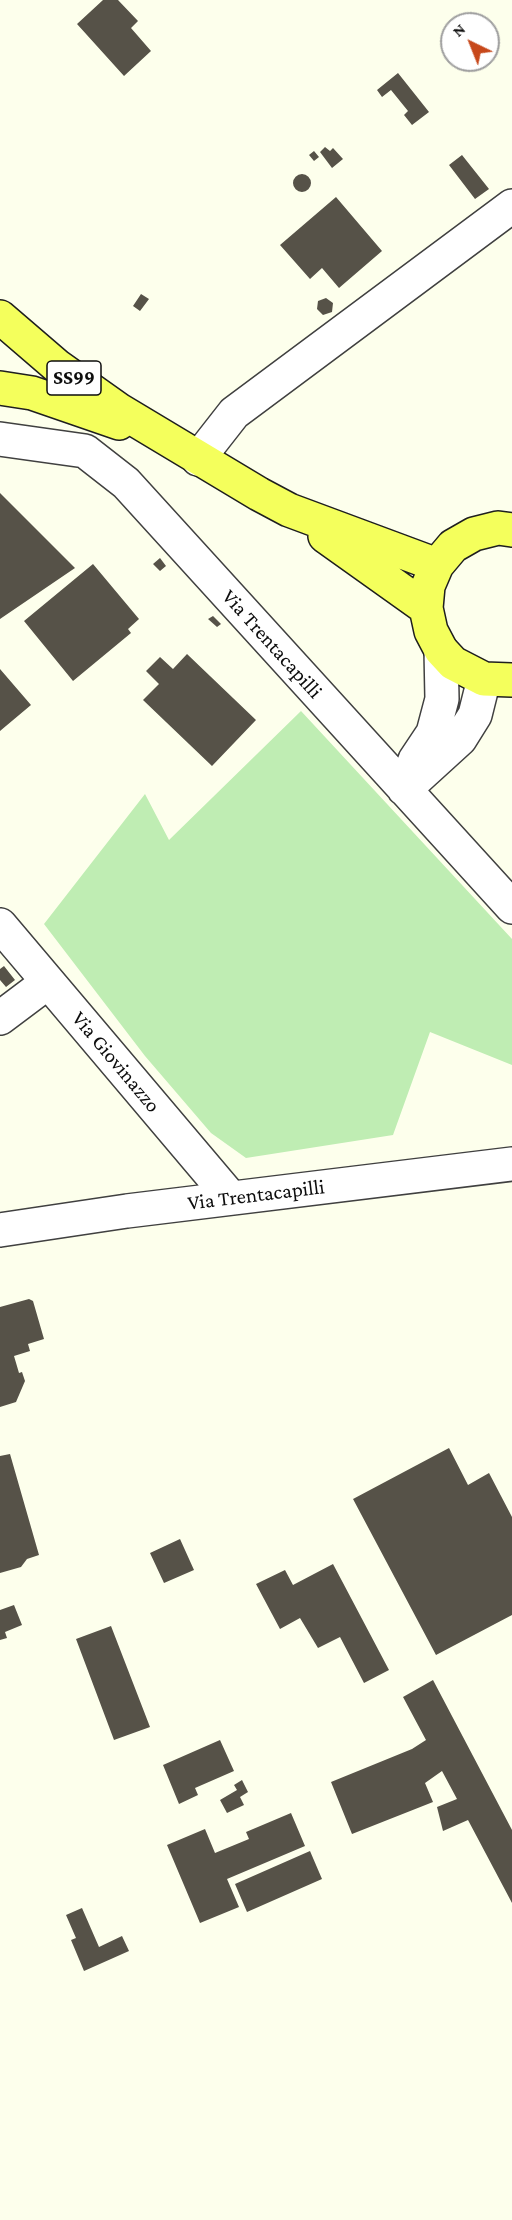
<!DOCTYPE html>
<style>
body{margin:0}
#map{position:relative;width:512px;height:2220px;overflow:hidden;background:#fdffec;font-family:"Crimson Pro",serif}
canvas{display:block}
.north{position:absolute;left:440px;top:12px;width:60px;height:60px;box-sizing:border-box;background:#fff;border:2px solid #9e9e9e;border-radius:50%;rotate:317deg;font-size:16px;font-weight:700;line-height:24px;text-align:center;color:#0d0d0d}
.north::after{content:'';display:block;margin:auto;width:21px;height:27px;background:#c7481a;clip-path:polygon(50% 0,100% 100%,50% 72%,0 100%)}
</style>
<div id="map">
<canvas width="512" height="2220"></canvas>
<div class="north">N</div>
</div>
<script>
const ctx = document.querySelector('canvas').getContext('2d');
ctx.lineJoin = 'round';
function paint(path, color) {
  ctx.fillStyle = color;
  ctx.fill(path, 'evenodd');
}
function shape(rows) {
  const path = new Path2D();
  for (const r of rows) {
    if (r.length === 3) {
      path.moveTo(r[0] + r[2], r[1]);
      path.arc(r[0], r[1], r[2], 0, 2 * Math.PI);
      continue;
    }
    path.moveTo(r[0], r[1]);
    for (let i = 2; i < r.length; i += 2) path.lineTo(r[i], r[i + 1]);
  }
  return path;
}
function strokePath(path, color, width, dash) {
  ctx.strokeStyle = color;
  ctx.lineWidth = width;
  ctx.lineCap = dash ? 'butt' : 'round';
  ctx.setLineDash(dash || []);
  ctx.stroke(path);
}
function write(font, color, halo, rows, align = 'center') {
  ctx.font = font + ' "Crimson Pro",serif';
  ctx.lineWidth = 6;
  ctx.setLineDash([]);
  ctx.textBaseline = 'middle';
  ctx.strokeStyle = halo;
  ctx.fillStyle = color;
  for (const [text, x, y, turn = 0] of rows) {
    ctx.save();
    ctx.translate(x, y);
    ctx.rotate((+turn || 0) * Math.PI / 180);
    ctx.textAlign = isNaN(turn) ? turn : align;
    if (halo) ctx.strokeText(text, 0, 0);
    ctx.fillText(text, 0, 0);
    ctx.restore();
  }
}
paint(shape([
 [301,711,512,939,512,1065,430,1032,393,1135,246,1158,211,1133,145,1056,44,924,145,794,169,840]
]), '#bfedb3');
paint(shape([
 [103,0,118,0,138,21,131,28,151,51,124,76,77,24],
 [398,73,429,112,412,125,404,115,408,111,391,90,382,97,377,90],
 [325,147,330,151,333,148,343,159,332,168,320,152],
 [314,151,319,157,314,161,309,155],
 [462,155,489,189,475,199,449,165],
 [302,183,9],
 [336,197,382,251,339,288,322,268,310,279,280,245],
 [141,294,149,299,140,311,133,306],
 [326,298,333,303,332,312,323,315,317,309,318,301],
 [0,493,75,568,0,619],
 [160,558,166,566,160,571,153,564],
 [93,564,139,619,128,629,131,633,73,681,24,621],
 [213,616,221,624,217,627,208,619],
 [187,654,256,720,212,766,143,700,159,684,146,671,160,657,173,669],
 [0,669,31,705,0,731],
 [4,966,15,980,6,987,0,980,0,969],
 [29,1299,33,1301,44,1339,28,1344,30,1351,14,1356,19,1373,22,1372,25,1381,16,1402,0,1407,0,1307],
 [449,1448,468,1485,489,1473,512,1517,512,1615,436,1655,353,1499],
 [10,1454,39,1555,27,1559,21,1567,0,1573,0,1456],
 [180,1539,194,1570,164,1583,150,1553],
 [333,1564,389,1670,364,1683,340,1637,318,1648,300,1618,280,1629,256,1584,285,1570,293,1585],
 [14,1605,22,1625,5,1632,7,1638,0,1640,0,1610],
 [111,1626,150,1727,114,1740,76,1639],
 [433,1680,512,1830,512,1903,468,1820,443,1831,437,1807,457,1799,442,1771,425,1783,433,1802,352,1834,331,1782,412,1749,426,1740,403,1697],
 [220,1740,234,1771,195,1788,198,1795,179,1804,163,1765],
 [242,1780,248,1792,240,1797,244,1805,227,1813,220,1800,237,1790,234,1785],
 [291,1813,305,1846,227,1879,239,1907,200,1923,167,1845,205,1829,215,1853,249,1839,246,1832],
 [310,1851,322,1879,247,1912,235,1884],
 [82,1908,99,1947,122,1936,129,1951,84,1971,71,1940,76,1938,66,1915]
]), '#565248');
const minor = shape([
 [0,439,85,451,126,483,512,907],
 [198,459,234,413,512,206],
 [415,780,460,739,475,715,484,679],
 [404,789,415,760,433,733,442,699,441,650],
 [0,925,231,1198],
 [0,1018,48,982],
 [0,1230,127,1211,512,1164]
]);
const major = shape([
 [0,317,57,366,119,410,259,494,289,510,437,565],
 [0,388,32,393,119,423],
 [512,530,498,528,474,534,453,546,437,565,428,586,426,608,431,631,441,650,453,663,484,679,512,680],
 [325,536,426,608]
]);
strokePath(minor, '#404040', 36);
strokePath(major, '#1e1e1e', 36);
strokePath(minor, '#fff', 33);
strokePath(major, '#f4ff5c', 33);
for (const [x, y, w] of [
 [74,378,54]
]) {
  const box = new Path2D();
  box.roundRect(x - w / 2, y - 17, w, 34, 4.5);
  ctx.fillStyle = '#fff';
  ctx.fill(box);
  strokePath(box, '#0d0d0d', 1.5);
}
write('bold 20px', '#0d0d0d', null, [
 ["SS99",74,378]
]);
write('21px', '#0d0d0d', '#fff', [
 ["Via Trentacapilli",272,644,48],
 ["Via Giovinazzo",116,1062,50],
 ["Via Trentacapilli",256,1195,-7]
]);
</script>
